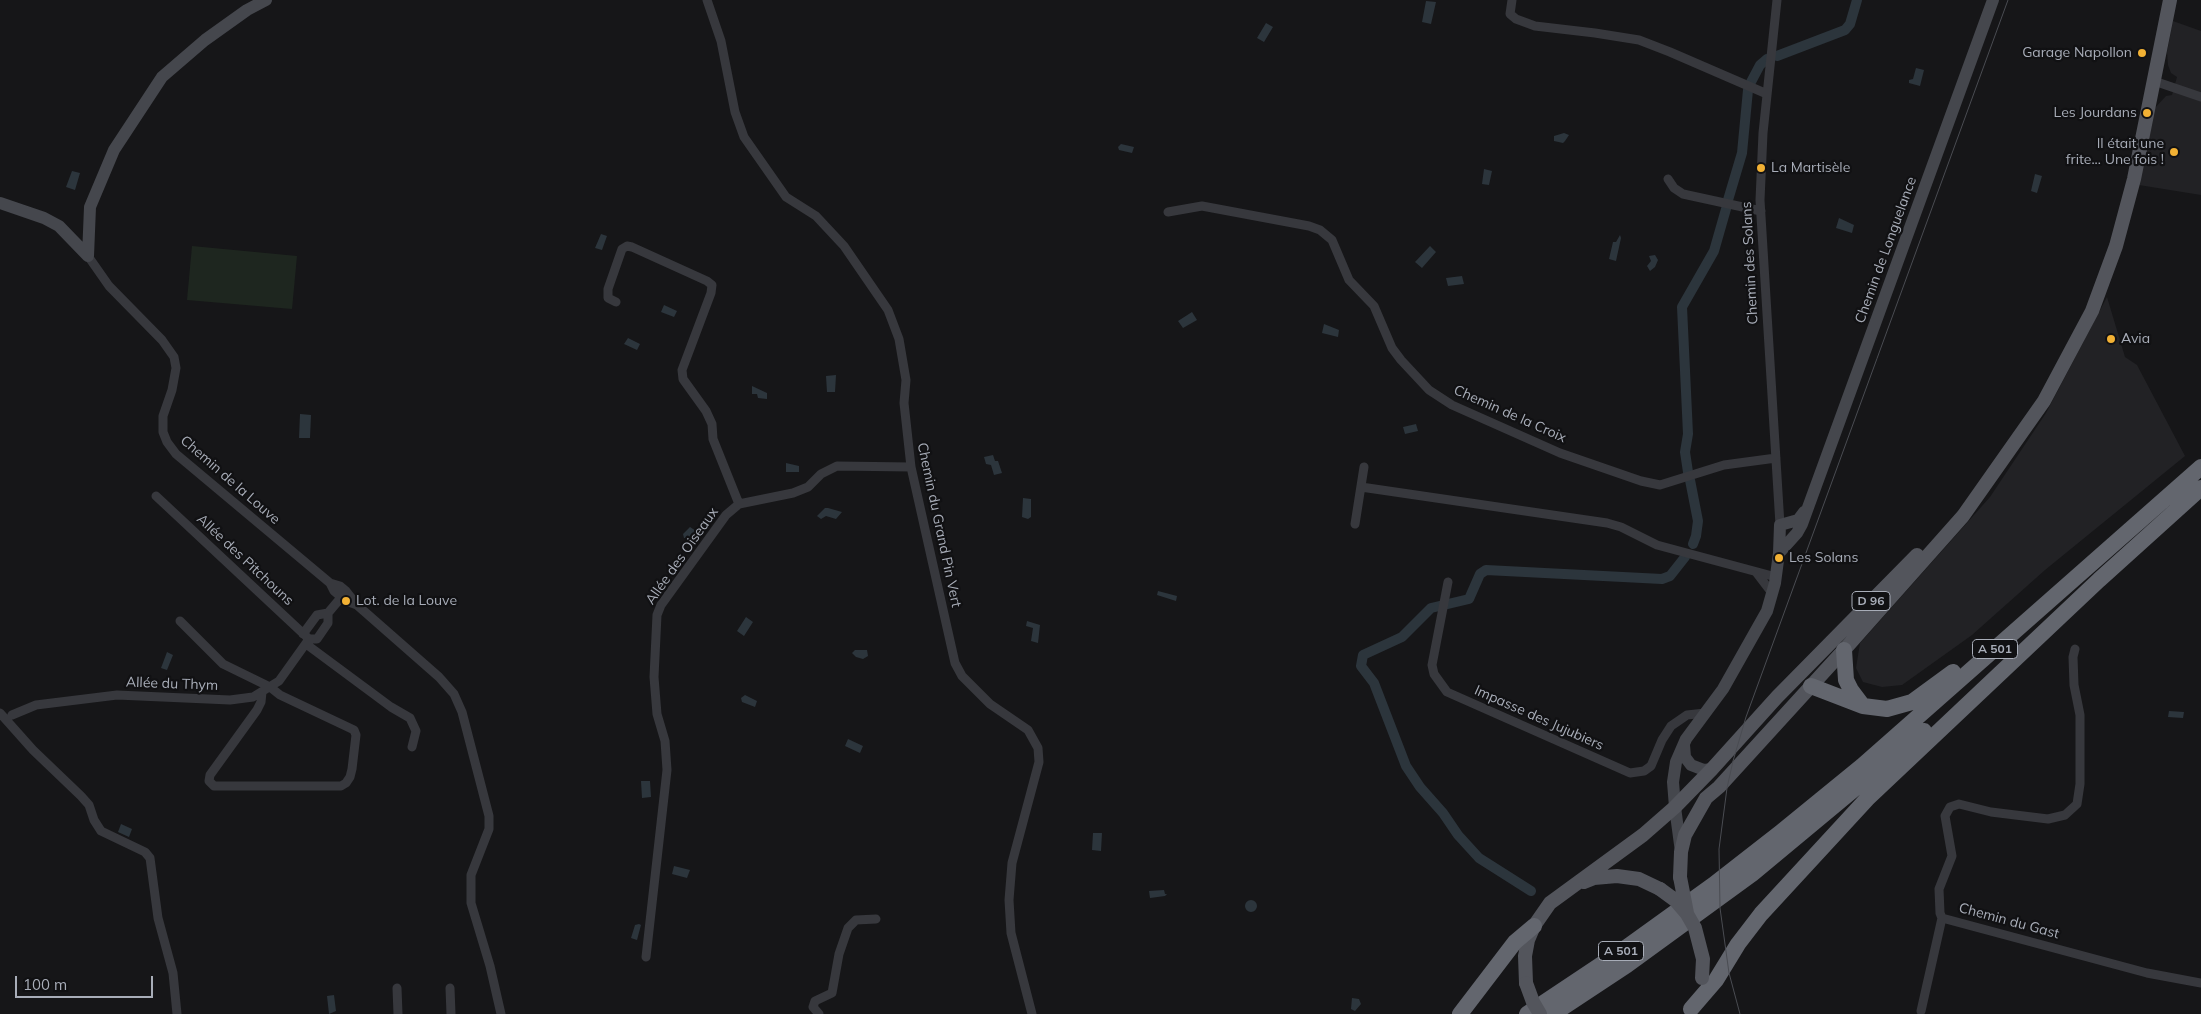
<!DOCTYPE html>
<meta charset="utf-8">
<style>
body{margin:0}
#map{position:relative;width:2201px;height:1014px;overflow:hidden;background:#161618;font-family:Mulish,sans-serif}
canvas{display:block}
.scale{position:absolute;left:15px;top:976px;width:138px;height:22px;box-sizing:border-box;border:2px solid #a8adb8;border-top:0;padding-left:6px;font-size:15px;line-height:18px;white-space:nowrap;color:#a8adb8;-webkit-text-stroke:4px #111113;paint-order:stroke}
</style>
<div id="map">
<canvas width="2201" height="1014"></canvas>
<div class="scale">100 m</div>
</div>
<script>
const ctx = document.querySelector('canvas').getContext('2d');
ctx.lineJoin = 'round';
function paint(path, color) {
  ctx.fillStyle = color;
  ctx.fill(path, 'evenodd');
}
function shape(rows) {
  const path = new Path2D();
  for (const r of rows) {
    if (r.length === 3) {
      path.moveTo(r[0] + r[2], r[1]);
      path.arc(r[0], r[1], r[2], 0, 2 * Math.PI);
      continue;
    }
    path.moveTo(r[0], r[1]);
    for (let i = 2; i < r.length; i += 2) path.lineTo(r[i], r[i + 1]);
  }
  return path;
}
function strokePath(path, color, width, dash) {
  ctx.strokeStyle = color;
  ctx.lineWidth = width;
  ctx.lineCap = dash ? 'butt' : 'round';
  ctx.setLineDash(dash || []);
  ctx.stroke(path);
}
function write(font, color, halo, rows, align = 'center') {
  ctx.font = font + ' Mulish,sans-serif';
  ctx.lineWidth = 4.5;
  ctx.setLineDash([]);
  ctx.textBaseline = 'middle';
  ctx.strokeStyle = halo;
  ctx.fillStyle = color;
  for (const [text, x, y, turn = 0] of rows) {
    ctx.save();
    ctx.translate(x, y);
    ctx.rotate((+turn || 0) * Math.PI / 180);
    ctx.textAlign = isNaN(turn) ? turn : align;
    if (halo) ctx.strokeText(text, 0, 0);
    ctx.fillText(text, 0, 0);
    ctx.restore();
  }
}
paint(shape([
 [2173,21,2201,31,2201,195,2139,185,2154,109,2166,96,2172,95,2177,77,2171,73,2168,65,2167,52],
 [2107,297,2125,357,2137,365,2185,456,2045,570,1972,635,1902,685,1882,687,1863,682,1856,668,1860,643,1990,497,2046,413]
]), '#222225');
paint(shape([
 [192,246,297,256,292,309,187,300]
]), '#1e261f');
paint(shape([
 [1426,1,1436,2,1431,24,1422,22],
 [1266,23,1273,27,1264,42,1257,38],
 [1916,68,1924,70,1920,86,1909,83,1909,80,1913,79],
 [1564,133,1569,135,1565,141,1563,143,1554,141,1554,136],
 [1121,144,1134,147,1132,153,1119,150,1118,147],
 [1484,169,1492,171,1489,185,1482,184],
 [72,171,80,173,75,190,66,187],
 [2035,174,2042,176,2037,193,2031,191],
 [1839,218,1854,225,1852,233,1836,228],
 [601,234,607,236,602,250,595,248],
 [1620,235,1621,238,1616,261,1609,259,1613,242,1616,242],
 [1430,246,1436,252,1422,268,1415,262],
 [1655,255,1658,260,1655,267,1650,271,1647,266,1651,261,1649,256],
 [1462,276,1464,284,1448,286,1446,278],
 [664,305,677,311,674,317,661,312],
 [1192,312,1197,320,1183,328,1178,321],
 [1324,324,1339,330,1338,337,1322,333],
 [628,338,640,344,637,350,624,344],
 [836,375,835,392,827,392,826,376],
 [752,386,767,393,767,399,758,398,757,394,752,394],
 [300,414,311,415,310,438,299,438],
 [1416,424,1418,431,1405,434,1403,427],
 [993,455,995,461,998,461,1002,473,994,475,991,465,986,464,984,457],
 [786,463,799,466,799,472,786,472],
 [1023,498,1031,499,1031,517,1028,519,1022,517],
 [825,508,828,508,842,512,836,519,826,516,821,519,817,516],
 [690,527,696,531,695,534,690,539,684,538,683,534],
 [1158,591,1177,596,1176,601,1157,595],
 [746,617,753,622,744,636,737,631],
 [1027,621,1040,625,1038,643,1031,641,1033,628,1026,626],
 [855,650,867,650,868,656,863,659,856,657,852,653],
 [167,652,173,655,167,670,161,668],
 [745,695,757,701,755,707,742,702,741,698],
 [2169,711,2184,712,2183,718,2168,717],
 [848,739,863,746,860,753,845,746],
 [641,781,650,781,651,797,642,798],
 [121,824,132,829,129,837,118,832],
 [1093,833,1102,833,1101,851,1092,850],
 [674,866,690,870,687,878,672,874],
 [1164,890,1165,894,1167,894,1165,896,1150,898,1149,891],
 [1251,906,6],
 [639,924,641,925,637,940,631,938,635,925],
 [334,995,336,1011,329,1014,327,996],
 [1352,998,1359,999,1361,1004,1355,1011,1351,1009]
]), '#2c353c');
strokePath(shape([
 [1777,56,1845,30,1850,24,1857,0],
 [1751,82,1760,65,1767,59],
 [1728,200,1742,153,1748,90],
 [1688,472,1685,452,1688,434,1682,307,1714,251,1726,209],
 [1690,480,1698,521,1696,536,1693,544],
 [1531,891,1479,858,1458,835,1443,813,1420,787,1406,766,1374,683,1361,666,1363,655,1402,637,1431,608,1469,599,1480,574,1486,570,1662,579,1670,576,1685,557]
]), '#2c353c', 10);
strokePath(shape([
 [707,0,721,41,735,112,744,137,786,197,816,216,844,246,888,310,899,339,906,380,904,403,911,467,955,663,962,676,990,704,1028,730,1038,748,1039,762,1012,863,1009,900,1011,933,1032,1014],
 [1512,0,1510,14,1516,19,1535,26,1595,33,1639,40,1670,52,1767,94],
 [1777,0,1763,133,1760,200,1780,525],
 [2154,81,2201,97],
 [1668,179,1674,188,1683,194,1761,211],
 [1168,212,1202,206,1309,226,1320,230,1332,240,1349,280,1374,306,1392,348,1401,360,1429,390,1452,405,1560,453,1641,481,1660,485,1724,465,1776,458],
 [88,256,109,286,162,340,174,357,176,368,172,390,163,416,163,432,167,442,176,454,330,583,340,586,346,591,357,605],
 [616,302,608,298,608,289,622,249,627,246,632,247,707,281,712,285,711,293,682,370,683,379,706,411,712,424,713,439,739,504],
 [1361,487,1607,523,1621,527,1657,545,1776,577],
 [156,496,309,639,317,639,328,623,328,613,344,594],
 [1355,524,1364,467],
 [1756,572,1772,593],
 [1448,582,1432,665,1434,674,1447,692,1630,773,1644,771,1651,766,1662,740,1671,726,1687,715,1705,713],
 [330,583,334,591,346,601,357,605,439,677,454,694,462,712,489,816,489,829,471,875,471,903,490,966,501,1014],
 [180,621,223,664,270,687,280,695,354,730,356,735,352,769,350,777,346,783,341,786,214,786,209,781,210,775,257,710,261,702,262,692],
 [303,634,317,615,328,613],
 [306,644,391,707,410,718,416,731,412,747],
 [2075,649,2073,657,2074,685,2080,715,2080,784,2077,804,2065,815,2048,819,1991,812,1959,804,1950,807,1945,816,1952,856,1939,889,1940,913,1942,918,2147,973,2201,983],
 [0,713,33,750,81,796,89,805,94,820,101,831,145,852,150,858,158,918,173,973,177,1014],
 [12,715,36,705,117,695,230,700,253,697,279,681,309,639],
 [646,957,667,770,665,741,657,714,654,677,657,615,661,605,726,515,739,504,793,493,808,487,821,474,837,466,911,467],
 [397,988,398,1014],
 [450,988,451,1014],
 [1921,1011,1942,918],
 [819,1014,813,1007,815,1001,832,993,839,954,848,928,856,920,876,919]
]), '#37383d', 9);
strokePath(shape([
 [0,203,44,218,59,226,88,256],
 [88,256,90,207,114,150,162,77,205,40,247,10,266,0],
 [1779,553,1797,533,1802,524,1993,0],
 [1684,745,1685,757,1691,765,1704,770,1712,769],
 [1681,852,1675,807,1673,782,1676,762,1686,739,1723,689,1767,611,1775,583,1779,553,1780,525,1798,520,1804,512]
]), '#45474d', 12);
strokePath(shape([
 [1680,877,1681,852,1685,835,1706,798,1719,787,1844,650,1963,516,2044,401,2092,311,2116,246,2134,179,2170,0],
 [1584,882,1594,878,1617,876,1639,879,1660,889],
 [1526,983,1525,956,1528,940,1534,926,1550,903,1643,835,1675,807,1712,769,1777,697,1917,555]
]), '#53555c', 14);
strokePath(shape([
 [1844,650,1846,680,1851,690,1863,706],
 [1811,686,1863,706,1887,709,1912,702,1953,672],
 [1691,1009,1716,980,1738,944,1761,914,1867,799,2099,580,2201,488],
 [1460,1014,1515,942,1534,926],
 [1527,1014,1620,952,1713,885,1781,832,1862,766,2201,467],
 [1553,1014,1627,965,1752,874,1924,731]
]), '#63666e', 16);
strokePath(shape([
 [1740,1014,1729,973,1720,908,1719,849,1727,788,1733,761,1746,717,2008,0]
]), '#4a4c52', 1);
strokePath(shape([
 [1680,877,1687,913],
 [1660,889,1675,900,1687,914,1695,928,1703,959,1702,978],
 [1526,983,1533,1002,1540,1014]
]), '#53555c', 14);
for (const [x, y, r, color] of [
 [2142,53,5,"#f2b134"],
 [2147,113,5,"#f2b134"],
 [2174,152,5,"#f2b134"],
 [1761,168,5,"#f2b134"],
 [2111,339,5,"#f2b134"],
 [1779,558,5,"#f2b134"],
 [346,601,5,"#f2b134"]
]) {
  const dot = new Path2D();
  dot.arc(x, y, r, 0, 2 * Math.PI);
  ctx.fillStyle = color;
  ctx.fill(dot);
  strokePath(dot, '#111113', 2);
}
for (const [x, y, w] of [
 [1871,601,38],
 [1995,649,45],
 [1621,951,45]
]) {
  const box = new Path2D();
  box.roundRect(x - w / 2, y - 9.5, w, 19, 4);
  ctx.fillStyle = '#111113';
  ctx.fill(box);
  strokePath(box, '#a8adb8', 1);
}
write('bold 12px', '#a8adb8', null, [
 ["D 96",1871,601],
 ["A 501",1995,649],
 ["A 501",1621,951]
]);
write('14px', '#a8adb8', '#111113', [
 ["Garage Napollon",2132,53,"right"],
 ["Les Jourdans",2137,113,"right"],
 ["Il était une",2164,144,"right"],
 ["frite... Une fois !",2164,160,"right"],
 ["La Martisèle",1771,168],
 ["Avia",2121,339],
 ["Les Solans",1789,558],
 ["Lot. de la Louve",356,601]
], 'left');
write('14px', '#a8adb8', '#111113', [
 ["Chemin de Longuelance",1886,250,-70],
 ["Chemin des Solans",1750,263,-93],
 ["Chemin de la Croix",1510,414,24],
 ["Chemin de la Louve",230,480,41],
 ["Chemin du Grand Pin Vert",939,525,78],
 ["Allée des Oiseaux",682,556,-55],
 ["Allée des Pitchouns",245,560,43],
 ["Allée du Thym",172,684,2],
 ["Impasse des Jujubiers",1539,718,24],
 ["Chemin du Gast",2009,921,15]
]);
</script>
